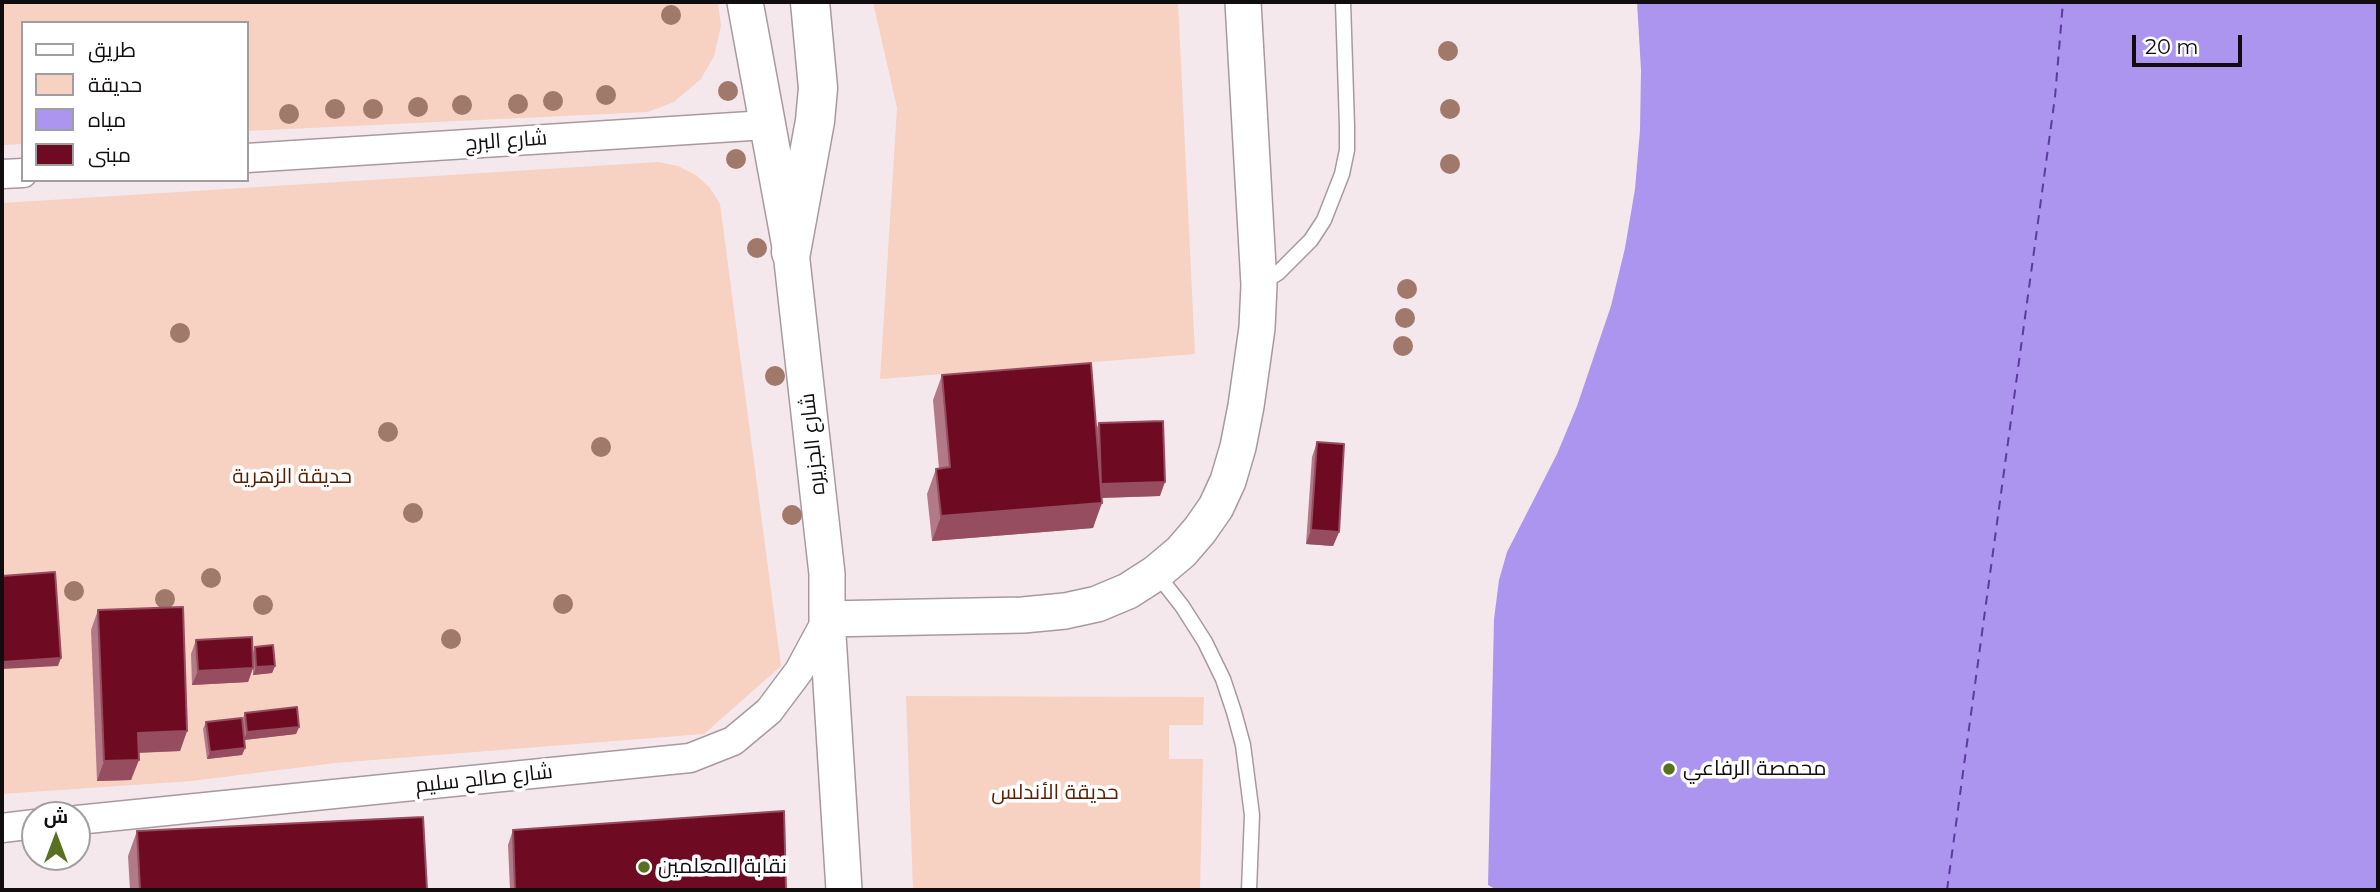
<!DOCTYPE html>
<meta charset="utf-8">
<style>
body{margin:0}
#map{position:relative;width:2380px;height:892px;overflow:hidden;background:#f5e8ed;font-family:Montserrat,Cairo,sans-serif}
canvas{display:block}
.frame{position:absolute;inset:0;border:4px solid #110d0f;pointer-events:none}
.legend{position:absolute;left:21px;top:21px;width:228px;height:161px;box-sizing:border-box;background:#fff;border:2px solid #a09e9f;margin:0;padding:9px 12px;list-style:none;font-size:21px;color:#110d0f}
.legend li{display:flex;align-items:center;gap:14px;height:35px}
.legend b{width:35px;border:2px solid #a09e9f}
.north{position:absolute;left:21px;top:801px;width:70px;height:70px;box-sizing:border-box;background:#fff;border:2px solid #a09e9f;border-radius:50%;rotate:0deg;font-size:19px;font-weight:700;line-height:28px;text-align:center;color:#110d0f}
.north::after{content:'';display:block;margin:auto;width:24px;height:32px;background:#597020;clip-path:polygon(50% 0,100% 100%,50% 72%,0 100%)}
.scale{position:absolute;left:2132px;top:35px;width:110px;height:32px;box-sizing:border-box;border:4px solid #110d0f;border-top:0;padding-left:9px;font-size:21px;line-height:24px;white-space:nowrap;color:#110d0f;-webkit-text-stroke:5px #fff;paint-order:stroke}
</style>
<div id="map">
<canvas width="2380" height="892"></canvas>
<div class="frame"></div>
<ul class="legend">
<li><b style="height:9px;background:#fff"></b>طريق</li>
<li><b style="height:19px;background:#f7d1c2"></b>حديقة</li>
<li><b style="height:19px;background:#ac95ef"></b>مياه</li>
<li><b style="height:19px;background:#6e0b22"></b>مبنى</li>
</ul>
<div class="north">ش</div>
<div class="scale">20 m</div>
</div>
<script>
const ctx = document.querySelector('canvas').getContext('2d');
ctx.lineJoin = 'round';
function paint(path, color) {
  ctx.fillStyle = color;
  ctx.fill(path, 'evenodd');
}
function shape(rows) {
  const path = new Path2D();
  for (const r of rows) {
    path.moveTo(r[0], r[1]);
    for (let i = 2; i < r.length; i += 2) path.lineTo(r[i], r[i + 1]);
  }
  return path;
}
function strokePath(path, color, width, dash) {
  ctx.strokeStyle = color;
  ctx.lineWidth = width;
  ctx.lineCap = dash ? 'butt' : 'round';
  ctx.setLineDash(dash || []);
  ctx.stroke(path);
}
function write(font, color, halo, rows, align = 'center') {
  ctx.font = font + ' Montserrat,Cairo,sans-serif';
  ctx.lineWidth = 7;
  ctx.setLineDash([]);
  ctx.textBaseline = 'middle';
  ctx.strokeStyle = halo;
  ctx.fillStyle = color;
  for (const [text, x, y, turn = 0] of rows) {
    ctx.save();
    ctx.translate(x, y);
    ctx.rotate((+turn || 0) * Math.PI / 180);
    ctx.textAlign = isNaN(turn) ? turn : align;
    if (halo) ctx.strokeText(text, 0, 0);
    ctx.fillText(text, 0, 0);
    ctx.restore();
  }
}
paint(shape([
 [2,2,718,2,721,26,714,56,701,79,674,102,648,112,247,131,247,23,23,23,23,144,2,145],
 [873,2,1178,2,1195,354,880,379,897,108],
 [658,162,678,166,696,175,710,188,720,204,781,666,704,734,335,763,192,781,2,794,2,203],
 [906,696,1204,697,1203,725,1169,725,1169,759,1203,759,1200,890,913,890]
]), '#f7d1c2');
paint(shape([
 [1637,2,2378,2,2378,890,1497,890,1488,885,1494,619,1499,580,1507,552,1557,454,1577,406,1611,306,1625,248,1635,189,1640,130,1641,70]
]), '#ac95ef');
strokePath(shape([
 [1947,890,2055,97,2063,2]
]), '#5d3aa1', 2, [9, 7]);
const service = shape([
 [1260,284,1278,273,1311,240,1324,220,1342,174,1347,150,1347,126,1343,2],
 [1156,573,1182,606,1205,642,1223,679,1234,712,1243,745,1252,815,1249,890]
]);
const minor = shape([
 [247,158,766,125],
 [2,174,23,173],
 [77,820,690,758,733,741,769,711,799,671,827,619],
 [2,828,35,824]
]);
const tertiary = shape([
 [745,2,791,252,827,574,827,619,844,890],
 [827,619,1023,615,1065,611,1097,604,1128,591,1156,573,1181,552,1200,530,1216,507,1228,481,1238,447,1246,406,1257,328,1259,285,1243,2]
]);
const motorway = shape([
 [791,252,815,121,818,88,810,2]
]);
strokePath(service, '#a69a9f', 17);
strokePath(minor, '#a69a9f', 31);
strokePath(tertiary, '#a69a9f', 38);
strokePath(motorway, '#a69a9f', 41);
strokePath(service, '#fff', 14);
strokePath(minor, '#fff', 28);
strokePath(tertiary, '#fff', 35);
strokePath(motorway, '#fff', 38);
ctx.fillStyle = '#a0796b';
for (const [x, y] of [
 [671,15],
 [1448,51],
 [728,91],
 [606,95],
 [553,101],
 [518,104],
 [462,105],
 [418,107],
 [335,109],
 [373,109],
 [1450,109],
 [289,114],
 [736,159],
 [1450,164],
 [757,248],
 [1407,289],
 [1405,318],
 [180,333],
 [1403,346],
 [775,376],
 [388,432],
 [601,447],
 [413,513],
 [792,515],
 [211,578],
 [74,591],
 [165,599],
 [563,604],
 [263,605],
 [451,639]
]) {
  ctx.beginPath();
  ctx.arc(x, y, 10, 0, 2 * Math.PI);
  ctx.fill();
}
paint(shape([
 [942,375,1096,429,1099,423,1160,496,1102,498,1093,528,932,541,927,494,936,469,939,469,933,400],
 [1317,442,1339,532,1333,546,1306,544,1312,457],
 [98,610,187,731,180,751,138,753,131,780,97,781,91,630],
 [196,640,253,653,255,647,275,666,272,673,253,675,253,668,248,682,192,685,191,654],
 [245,713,299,727,296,734,244,740,242,720],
 [206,722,245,748,242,755,207,759,203,729],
 [513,830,786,890,510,890,508,845],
 [137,831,427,890,130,890,128,856]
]), '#b27a88');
paint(shape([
 [1165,482,1160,496,1095,498,1100,484],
 [1102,503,1093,528,932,541,941,516],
 [1311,530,1339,532,1333,546,1306,544],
 [61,658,58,666,2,669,2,662],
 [275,666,272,673,253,675,256,667],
 [253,668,248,682,192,685,198,671],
 [299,727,296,734,244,740,247,732],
 [187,731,180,751,130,753,138,733],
 [245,748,242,755,207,759,210,752],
 [139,760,131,780,97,781,104,761]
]), '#964d5f');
const building = shape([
 [1091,363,1102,503,941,516,936,469,950,467,942,375,1091,363],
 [1163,421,1165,482,1101,484,1099,423,1163,421],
 [1317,442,1344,444,1339,532,1311,530,1317,442],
 [55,572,61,658,2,662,2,576,55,572],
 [183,607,187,731,138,733,139,760,104,761,98,610,183,607],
 [252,637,253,668,198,671,196,640,252,637],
 [273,645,275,666,256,667,255,647,273,645],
 [297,707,299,727,247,732,245,713,297,707],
 [242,718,245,748,210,752,206,722,242,718],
 [784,811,786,890,515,890,513,830,784,811],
 [423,817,427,890,140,890,137,831,423,817]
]);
paint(building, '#6e0b22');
strokePath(building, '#964d5f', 2);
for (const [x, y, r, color] of [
 [1669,769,7,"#597020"],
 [644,867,7,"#597020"]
]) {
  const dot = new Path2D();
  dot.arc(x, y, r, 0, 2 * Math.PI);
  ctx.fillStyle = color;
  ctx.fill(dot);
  strokePath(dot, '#fff', 2.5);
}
write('21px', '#110d0f', '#fff', [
 ["شارع البرج",506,141,-4],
 ["شارع الجزيره",813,444,-96],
 ["شارع صالح سليم",484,779,-6]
]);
write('21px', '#5a1e00', '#fff', [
 ["حديقة الزهرية",292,477],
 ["حديقة الأندلس",1055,793]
]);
write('21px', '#110d0f', '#fff', [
 ["محمصة الرفاعي",1683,769],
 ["نقابة المعلمين",658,867]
], 'left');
</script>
